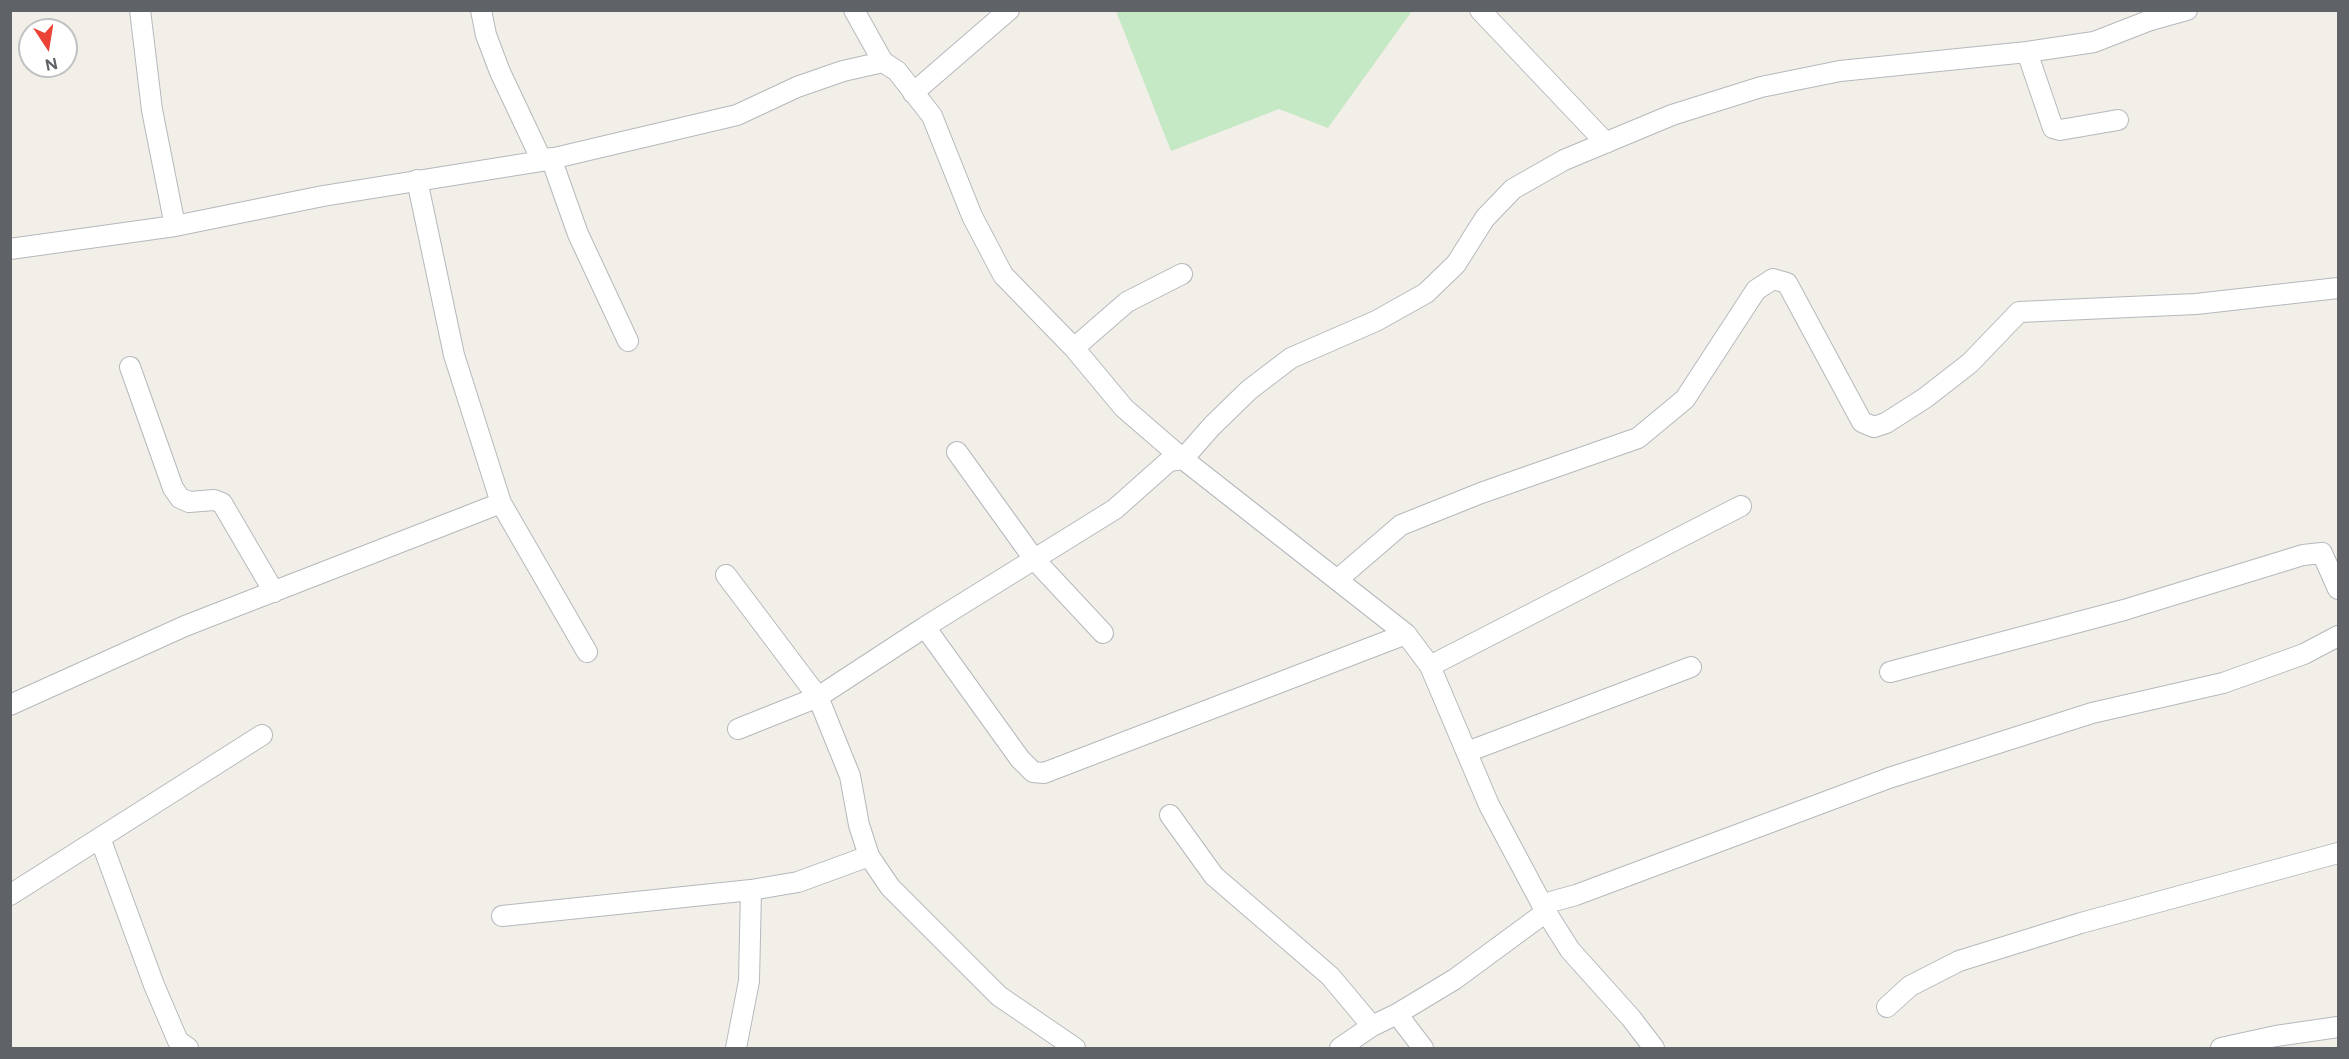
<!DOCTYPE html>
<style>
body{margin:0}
#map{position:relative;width:2349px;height:1059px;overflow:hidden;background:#f1efe8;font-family:Figtree,sans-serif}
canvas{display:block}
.frame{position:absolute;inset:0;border:12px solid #5f6368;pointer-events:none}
.north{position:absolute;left:18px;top:18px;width:60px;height:60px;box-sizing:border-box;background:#fff;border:2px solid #bfc1c3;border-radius:50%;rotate:168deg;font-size:16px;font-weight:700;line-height:24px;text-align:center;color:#5f6368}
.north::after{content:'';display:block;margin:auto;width:21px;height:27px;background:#ea4335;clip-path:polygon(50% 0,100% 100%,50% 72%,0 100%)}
</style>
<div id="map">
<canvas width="2349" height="1059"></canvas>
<div class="frame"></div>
<div class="north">N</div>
</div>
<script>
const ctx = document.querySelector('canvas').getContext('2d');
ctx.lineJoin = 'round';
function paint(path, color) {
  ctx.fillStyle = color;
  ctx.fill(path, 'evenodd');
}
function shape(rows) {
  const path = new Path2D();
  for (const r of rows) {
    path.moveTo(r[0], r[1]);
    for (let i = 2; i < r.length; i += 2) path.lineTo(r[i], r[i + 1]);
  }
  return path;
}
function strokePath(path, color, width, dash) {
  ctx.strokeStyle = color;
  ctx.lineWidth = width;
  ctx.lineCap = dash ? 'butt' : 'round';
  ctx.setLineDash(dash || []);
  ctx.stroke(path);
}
paint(shape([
 [1116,11,1412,11,1328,128,1279,109,1171,151]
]), '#c5e8c5');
const minor = shape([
 [140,10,152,110,175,226],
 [481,10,486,35,500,72,542,161],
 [1480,10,1606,143],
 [2027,52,2053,128,2060,130,2118,120],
 [883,62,897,71,932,116,972,216,1003,275,1074,348,1124,408,1183,459,1406,634,1430,666,1489,805,1546,912,1570,950,1631,1018,1654,1048],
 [913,93,1009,10],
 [551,158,578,234,628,341],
 [417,180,454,355,501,503,587,652],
 [10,249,175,226,323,196,542,161,737,115,797,87,843,71,883,62,854,10],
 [1074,348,1127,302,1182,274],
 [130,367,173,488,180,498,189,502,214,500,222,503,274,592],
 [957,452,1034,559,1103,633],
 [726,575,818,697,850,776,859,825,869,856,890,887,999,996,1075,1048],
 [1337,580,1401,525,1481,493,1638,438,1685,399,1756,290,1773,279,1787,283,1862,422,1874,427,1886,423,1925,398,1970,363,2019,312,2196,304,2338,288],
 [925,627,1020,759,1033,772,1044,773,1406,634],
 [1430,666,1741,506],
 [1890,672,2124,610,2303,555,2322,553,2338,589],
 [10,705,185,626,501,503],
 [738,729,818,697,925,627,1115,509,1169,461,1183,459,1212,426,1249,390,1291,358,1376,321,1426,293,1456,264,1485,218,1513,189,1564,160,1672,115,1761,87,1840,71,2027,52,2094,42,2148,21,2187,10],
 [1467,752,1691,667],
 [1170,815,1214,876,1330,976,1372,1026],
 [100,838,154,985,178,1041,188,1048],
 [10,895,262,735],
 [1543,904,1576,895,1889,778,2092,713,2223,683,2304,654,2338,636],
 [502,916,751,890,798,882,869,856],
 [1887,1007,1910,986,1959,961,2081,923,2338,853],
 [1397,1014,1423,1048],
 [736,1048,749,981,751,890],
 [1340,1048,1372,1026,1397,1014,1455,979,1546,912],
 [2221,1048,2276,1036,2338,1027]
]);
strokePath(minor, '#b5b8bc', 22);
strokePath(minor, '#fff', 20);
</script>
